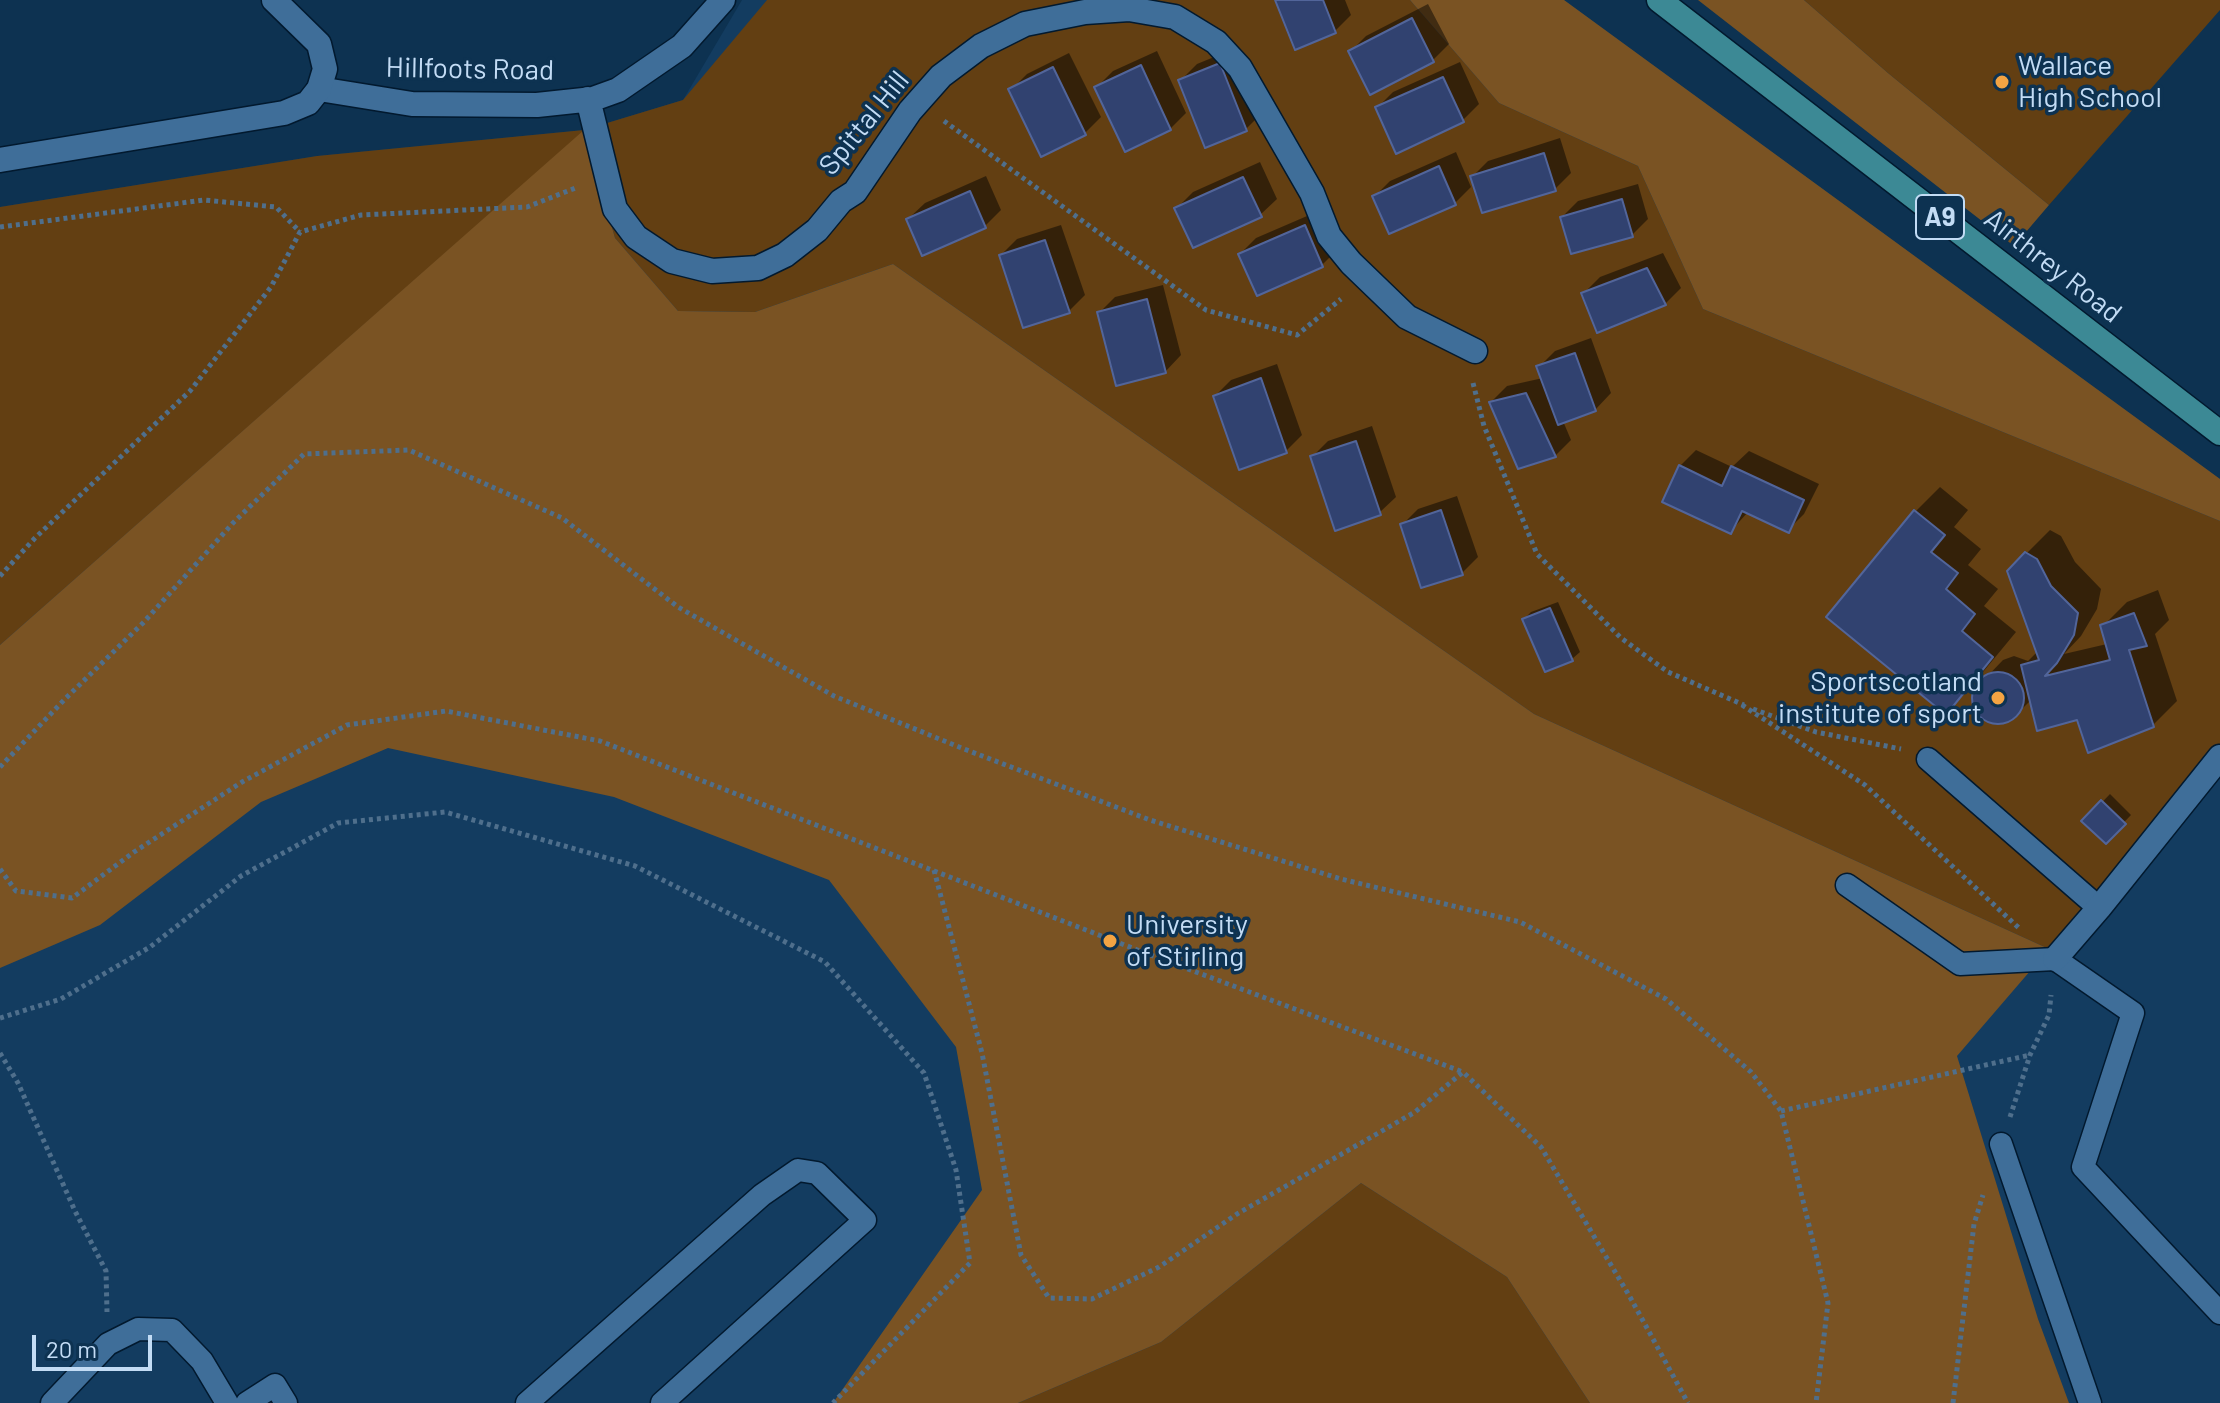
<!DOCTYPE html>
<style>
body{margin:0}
#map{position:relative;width:2220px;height:1403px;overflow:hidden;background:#0d3251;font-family:Barlow,sans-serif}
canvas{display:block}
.scale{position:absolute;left:32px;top:1335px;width:120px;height:36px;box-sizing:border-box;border:4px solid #c3dcf5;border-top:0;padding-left:10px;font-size:24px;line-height:28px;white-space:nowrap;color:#c3dcf5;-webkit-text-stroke:6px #0d3251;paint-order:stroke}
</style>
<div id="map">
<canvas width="2220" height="1403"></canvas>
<div class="scale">20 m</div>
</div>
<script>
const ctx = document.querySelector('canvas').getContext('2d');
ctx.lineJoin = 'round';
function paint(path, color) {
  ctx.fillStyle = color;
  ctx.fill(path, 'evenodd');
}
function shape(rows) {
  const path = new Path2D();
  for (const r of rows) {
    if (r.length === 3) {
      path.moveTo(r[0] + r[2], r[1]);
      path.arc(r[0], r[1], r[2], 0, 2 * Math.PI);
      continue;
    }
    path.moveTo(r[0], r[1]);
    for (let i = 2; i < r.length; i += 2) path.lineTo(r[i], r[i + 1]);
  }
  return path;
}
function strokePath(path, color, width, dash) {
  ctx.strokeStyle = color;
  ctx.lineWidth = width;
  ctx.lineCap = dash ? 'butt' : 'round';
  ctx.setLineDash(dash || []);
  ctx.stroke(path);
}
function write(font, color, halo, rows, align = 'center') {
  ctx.font = font + ' Barlow,sans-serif';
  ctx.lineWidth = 7;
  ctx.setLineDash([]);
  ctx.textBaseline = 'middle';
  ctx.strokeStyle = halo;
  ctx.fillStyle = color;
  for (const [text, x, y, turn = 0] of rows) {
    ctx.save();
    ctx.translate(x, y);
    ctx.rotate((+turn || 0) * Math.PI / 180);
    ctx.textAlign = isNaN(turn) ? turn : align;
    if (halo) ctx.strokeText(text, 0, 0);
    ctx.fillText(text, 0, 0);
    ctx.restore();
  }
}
paint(shape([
 [742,0,1564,0,2220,479,2220,1403,0,1403,0,207,317,156,584,130,683,100]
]), '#133c60');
paint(shape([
 [767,0,1410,0,1499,103,1638,166,1703,309,2220,521,2220,744,2049,949,1534,714,893,264,755,312,678,311,615,238,584,131,0,645,0,207,317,156,584,130,683,100],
 [1804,0,2220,0,2220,10,2049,205,1888,73],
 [1361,1183,1507,1277,1590,1403,1018,1403,1161,1342]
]), '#633f12');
paint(shape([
 [1410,0,1564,0,2220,479,2220,521,1703,309,1638,166,1499,103],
 [1698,0,1804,0,1888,73,2049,205,2014,246],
 [584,130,615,238,678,311,755,312,893,264,1534,714,2049,949,1957,1056,2038,1319,2069,1403,1590,1403,1507,1277,1361,1183,1161,1342,1018,1403,833,1403,982,1190,956,1047,829,880,614,797,388,748,261,802,100,925,0,968,0,645]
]), '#7a5323');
paint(shape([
 [1277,0,1345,0,1351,15,1335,31],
 [1428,4,1449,44,1433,60,1350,52,1366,36],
 [1236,48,1262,113,1246,129,1181,80,1197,64],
 [1157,51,1186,113,1170,129,1097,87,1113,71],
 [1069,53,1101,117,1085,133,1011,90,1027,74],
 [1460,62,1479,104,1463,120,1377,108,1393,92],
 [1560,138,1571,173,1555,189,1472,177,1488,161],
 [1456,152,1471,187,1455,203,1374,197,1390,181],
 [1260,162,1277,199,1260,215,1177,208,1193,192],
 [986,176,1001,210,985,226,908,219,925,203],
 [1638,184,1648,219,1632,235,1562,217,1578,201],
 [1321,210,1338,249,1322,265,1240,254,1256,238],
 [1061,225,1085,295,1069,311,1001,255,1017,239],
 [1663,253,1681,288,1665,304,1584,293,1600,277],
 [1163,285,1181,355,1165,372,1099,313,1115,297],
 [1591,338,1611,393,1595,410,1563,421,1571,440,1555,456,1491,402,1507,386,1543,378,1539,367,1555,351],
 [1277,364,1302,435,1286,451,1215,396,1231,380],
 [1372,426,1396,497,1379,513,1312,457,1328,441],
 [1696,450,1732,467,1749,451,1819,484,1804,514,1788,530,1748,512,1730,532,1680,466],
 [1940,487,1968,510,1954,527,1981,549,1968,565,1998,589,1984,606,2016,632,1969,689,1946,713,1828,616,1916,511],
 [1457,496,1478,557,1462,573,1402,525,1418,509],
 [2050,530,2061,536,2075,562,2101,589,2097,609,2081,636,2064,654,2107,644,2103,626,2127,602,2158,590,2169,620,2155,634,2177,701,2153,725,2078,718,2032,699,2014,717,2002,723,1992,723,1980,715,1973,702,1976,688,2003,660,2014,656,2028,661,2038,651,2026,554],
 [1558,602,1580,652,1572,659,1546,669,1524,619,1531,612],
 [2110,794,2131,815,2106,841,2084,821]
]), '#0007');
const building = shape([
 [1275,0,1323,0,1336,33,1295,50,1275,0],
 [1412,18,1434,62,1370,95,1348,51,1412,18],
 [1220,63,1247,131,1205,148,1178,80,1220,63],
 [1141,65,1171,130,1125,152,1094,87,1141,65],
 [1053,67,1086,135,1041,157,1008,89,1053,67],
 [1443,77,1464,122,1396,154,1375,107,1443,77],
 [1544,153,1556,191,1482,213,1470,176,1544,153],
 [1439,166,1456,205,1389,234,1372,196,1439,166],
 [1243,177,1262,217,1193,248,1174,208,1243,177],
 [970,191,986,228,922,256,906,219,970,191],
 [1622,199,1633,237,1571,254,1560,217,1622,199],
 [1305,225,1323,267,1257,296,1238,254,1305,225],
 [1045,240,1070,313,1023,328,999,255,1045,240],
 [1647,268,1666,305,1597,333,1581,293,1647,268],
 [1147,299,1166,373,1116,386,1097,312,1147,299],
 [1575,353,1596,411,1558,425,1536,366,1575,353],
 [1261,378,1287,453,1239,470,1213,396,1261,378],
 [1526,393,1556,457,1518,469,1489,402,1526,393],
 [1356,441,1381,515,1335,531,1310,456,1356,441],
 [1679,465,1722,486,1731,466,1804,500,1789,533,1742,511,1731,534,1662,502,1679,465],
 [1441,510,1463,575,1421,588,1400,524,1441,510],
 [1914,510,1945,535,1931,552,1958,573,1946,589,1975,614,1962,631,1993,657,1946,715,1826,617,1914,510],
 [2025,552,2037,559,2051,586,2078,613,2074,635,2057,663,2045,676,2110,660,2100,625,2134,613,2147,646,2129,650,2154,727,2088,753,2077,720,2037,731,2021,665,2039,660,2007,571,2025,552],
 [1550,608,1573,661,1545,672,1522,619,1550,608],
 [1998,698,26],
 [2101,800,2126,824,2106,844,2081,821,2101,800]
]);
paint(building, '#314270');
strokePath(building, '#52659a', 2);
const lane = shape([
 [1928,759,2099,908],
 [1847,885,1960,964,2055,959,2133,1013,2083,1167,2220,1313],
 [2001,1144,2090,1403],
 [52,1403,108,1344,138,1329,172,1330,202,1361,227,1403],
 [247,1403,275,1385,286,1403],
 [527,1403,762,1195,798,1170,817,1173,865,1220,662,1403]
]);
const street = shape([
 [319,89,412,104,537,105,593,99,618,90,682,46,723,0],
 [588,99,615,209,636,237,672,261,712,271,758,268,785,255,817,230,841,201,855,192,910,111,941,76,981,46,1025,24,1085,12,1129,9,1175,17,1216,42,1240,68,1312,193,1329,236,1351,263,1407,317,1475,351],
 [2055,959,2099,908,2220,757]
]);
const secondary = shape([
 [0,160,284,113,308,103,319,89,325,69,319,44,274,0]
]);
const primary = shape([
 [1659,0,2220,433]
]);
strokePath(lane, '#02192e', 25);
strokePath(street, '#02192e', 27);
strokePath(secondary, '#02192e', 27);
strokePath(primary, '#02192e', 27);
strokePath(shape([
 [944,121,1206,310,1297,335,1341,299],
 [0,227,204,200,276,207,300,232],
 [1473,383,1484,426,1537,554,1621,638,1668,672,1744,705],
 [0,576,35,538,190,391,271,287,300,232,361,215,527,207,578,187],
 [1742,705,1865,785,2020,929],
 [1753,709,1816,732,1901,749],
 [0,767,65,699,143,623,233,523,304,454,409,450,562,518,678,607,834,696,964,749,1150,820,1341,879,1520,922,1666,999,1751,1072,1781,1111,1828,1303,1816,1403],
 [0,869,16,891,72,898,134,852,242,782,347,725,446,711,600,741,1140,951,1463,1072],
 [934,870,982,1053,1021,1255,1049,1298,1092,1299,1159,1267,1237,1214,1415,1112,1463,1072,1541,1147,1630,1297,1688,1403],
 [0,1018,61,999,150,947,241,876,338,823,445,812,635,866,825,962,924,1073,956,1170,970,1263,833,1403],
 [0,1053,18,1083,75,1211,106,1271,107,1312],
 [1781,1111,2030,1055],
 [2010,1117,2030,1055,2049,1015,2051,995],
 [1953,1403,1974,1224,1983,1195]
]), '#4f6f8c', 5, [4, 4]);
strokePath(lane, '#3f6e99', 22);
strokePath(street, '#3f6e99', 24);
strokePath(secondary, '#3f6e99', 24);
strokePath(primary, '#3c8995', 24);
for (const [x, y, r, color] of [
 [2002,82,8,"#f3a443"],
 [1998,698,8,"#f3a443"],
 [1110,941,8,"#f3a443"]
]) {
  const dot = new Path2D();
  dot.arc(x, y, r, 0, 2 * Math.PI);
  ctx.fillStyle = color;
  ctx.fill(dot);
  strokePath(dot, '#0d3251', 3);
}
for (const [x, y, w] of [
 [1940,217,48]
]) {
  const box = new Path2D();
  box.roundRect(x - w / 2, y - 22, w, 44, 6);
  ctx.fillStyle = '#0d3251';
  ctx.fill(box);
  strokePath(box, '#c3dcf5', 2);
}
write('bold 26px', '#c3dcf5', null, [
 ["A9",1940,217]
]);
write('28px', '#c3dcf5', '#0d3251', [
 ["Wallace",2018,66],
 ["High School",2018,98],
 ["Sportscotland",1982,682,"right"],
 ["institute of sport",1982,714,"right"],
 ["University",1126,925],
 ["of Stirling",1126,957]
], 'left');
write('28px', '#c3dcf5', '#0d3251', [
 ["Hillfoots Road",470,69,1],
 ["Spittal Hill",864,123,-51],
 ["Airthrey Road",2053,266,38]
]);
</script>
